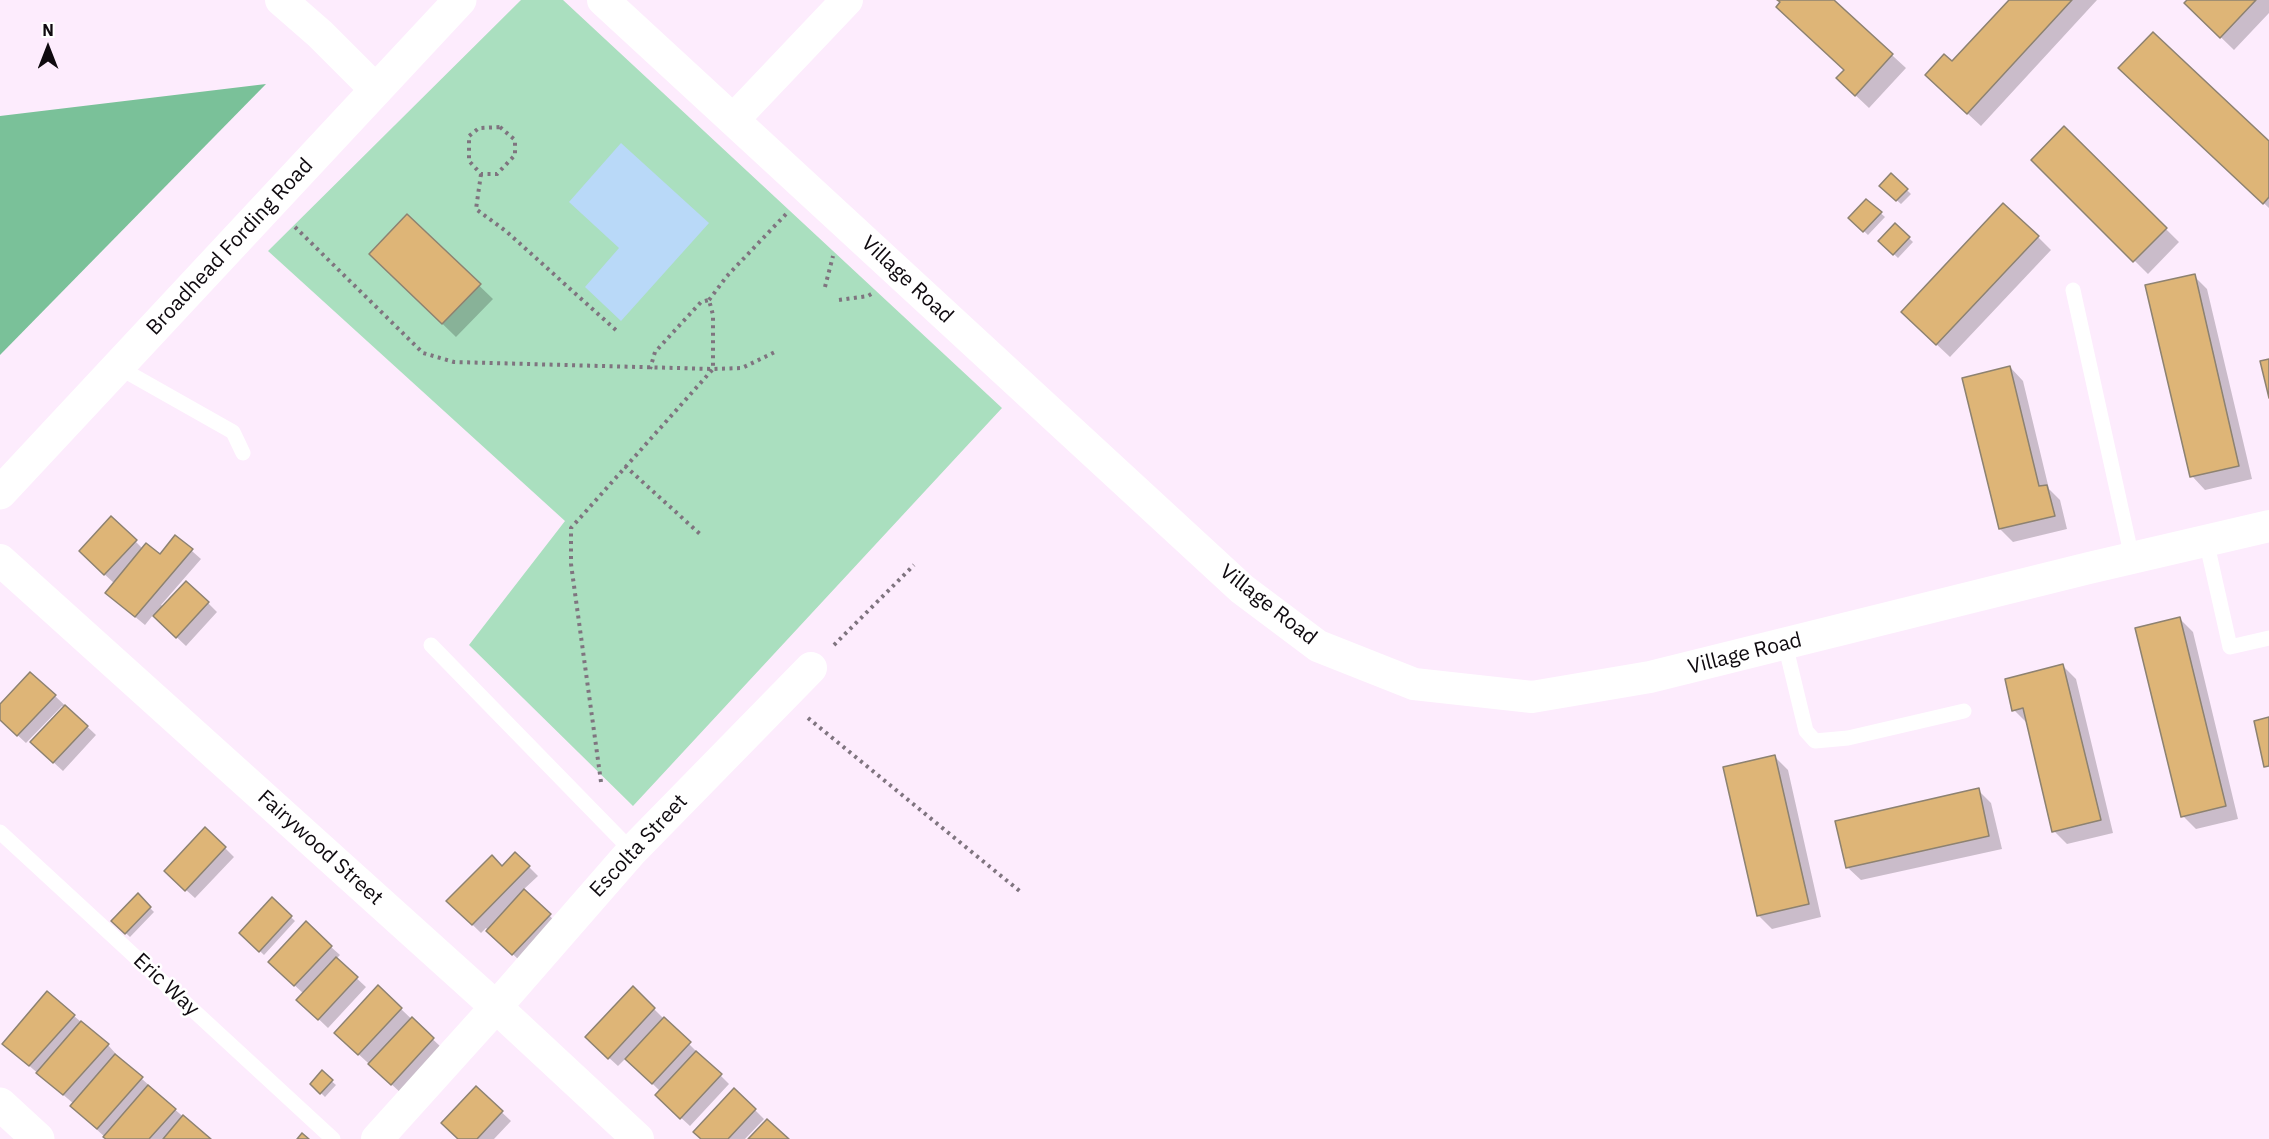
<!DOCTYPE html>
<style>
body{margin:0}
#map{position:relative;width:2269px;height:1139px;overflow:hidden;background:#fdecfd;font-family:"IBM Plex Sans",sans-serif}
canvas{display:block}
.north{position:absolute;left:18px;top:18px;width:60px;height:60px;-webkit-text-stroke:4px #fff;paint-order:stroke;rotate:0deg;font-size:16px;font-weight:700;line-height:24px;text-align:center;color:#0f0a0f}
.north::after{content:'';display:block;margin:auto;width:21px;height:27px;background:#0f0a0f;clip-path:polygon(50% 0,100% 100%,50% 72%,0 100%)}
</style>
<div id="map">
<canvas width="2269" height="1139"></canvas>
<div class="north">N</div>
</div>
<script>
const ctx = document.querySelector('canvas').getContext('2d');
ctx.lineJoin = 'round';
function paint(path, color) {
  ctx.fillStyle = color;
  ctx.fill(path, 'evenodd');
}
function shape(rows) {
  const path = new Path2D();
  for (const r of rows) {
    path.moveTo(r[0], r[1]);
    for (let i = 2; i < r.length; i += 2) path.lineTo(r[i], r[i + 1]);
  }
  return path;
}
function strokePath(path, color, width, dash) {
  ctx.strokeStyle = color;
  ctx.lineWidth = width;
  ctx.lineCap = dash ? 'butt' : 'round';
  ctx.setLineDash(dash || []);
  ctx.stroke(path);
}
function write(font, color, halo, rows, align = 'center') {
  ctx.font = font + ' "IBM Plex Sans",sans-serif';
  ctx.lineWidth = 5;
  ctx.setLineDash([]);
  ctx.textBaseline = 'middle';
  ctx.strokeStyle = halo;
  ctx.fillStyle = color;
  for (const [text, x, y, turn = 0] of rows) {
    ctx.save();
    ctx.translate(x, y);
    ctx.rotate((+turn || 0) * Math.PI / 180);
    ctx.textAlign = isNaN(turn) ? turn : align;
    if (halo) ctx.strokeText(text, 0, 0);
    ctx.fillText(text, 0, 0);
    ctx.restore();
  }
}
paint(shape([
 [521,0,563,0,1002,408,633,806,469,645,565,521,268,251]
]), '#aadfbf');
paint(shape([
 [266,84,0,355,0,116]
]), '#7ac199');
paint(shape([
 [621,143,709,223,621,321,585,287,619,248,569,202]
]), '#b9d9f8');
paint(shape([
 [1778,0,1832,0,1906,68,1869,108,1851,91,1846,70],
 [2011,0,2097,0,1981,126,1940,88,1953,64],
 [2189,0,2269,0,2269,13,2234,50,2199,16],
 [2134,82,2269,144,2269,208],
 [2064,128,2179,242,2148,274,2033,160],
 [1891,175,1911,194,1901,204,1881,186],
 [1867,201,1885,217,1868,235,1850,218],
 [407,216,493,299,456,337,384,267],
 [1895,225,1913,242,1898,258,1880,241],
 [2038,237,2051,250,1950,357,1916,325],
 [2194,276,2207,289,2252,479,2205,490,2192,476],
 [2010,367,2023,381,2049,489,2060,500,2067,529,2013,542,2000,529],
 [112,518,143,549,160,556,176,537,201,559,161,605,164,607,208,603,217,612,186,646,153,615,145,625,116,601,115,584,89,560],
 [2180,619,2193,632,2238,819,2196,829,2183,816],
 [2063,666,2076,679,2113,833,2067,844,2054,831,2027,723,2014,710],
 [55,696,96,735,63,771,41,751,65,708,62,706,26,743,0,719,0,706],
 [1775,757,1788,770,1821,917,1772,929,1758,915],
 [1978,790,1991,803,2002,849,1861,880,1847,867],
 [225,848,234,857,195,898,175,880],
 [516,854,538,876,523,890,558,924,522,963,486,928,481,933,448,901,502,868],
 [138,896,154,912,130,937,113,921],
 [273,900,295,921,264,955,241,933],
 [331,947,340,955,336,959,366,987,328,1028,307,1008,304,994,279,971],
 [401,1009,442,1048,401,1093,344,1041],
 [654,1009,729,1084,690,1126,666,1104,661,1092,626,1058,618,1066,596,1046],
 [74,1016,108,1045,116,1054,115,1056,142,1079,151,1087,150,1088,209,1139,107,1139,81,1115,74,1104,13,1052],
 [322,1073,336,1085,325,1097,312,1084],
 [476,1088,511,1121,494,1139,460,1139],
 [755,1110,764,1119,745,1139,702,1139]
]), '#0003');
const building = shape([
 [1777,0,1834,0,1893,54,1855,96,1836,78,1844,70,1776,7,1780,2,1777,0],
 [2009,0,2072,0,1967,114,1925,75,1944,54,1952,61,2009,0],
 [2187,0,2256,0,2220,38,2184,3,2187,0],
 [2153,32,2269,141,2269,197,2263,204,2118,68,2153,32],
 [2064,126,2167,228,2133,262,2031,160,2064,126],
 [1891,173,1908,189,1896,201,1879,186,1891,173],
 [1866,199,1882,212,1863,232,1848,218,1866,199],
 [2003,203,2039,236,1936,345,1901,312,2003,203],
 [407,214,481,284,442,324,369,254,407,214],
 [1895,223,1910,237,1893,255,1878,241,1895,223],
 [2195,274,2239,466,2190,477,2145,285,2195,274],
 [2269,359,2269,398,2260,361,2269,359],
 [2010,366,2039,486,2047,485,2055,516,1999,529,1962,378,2010,366],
 [111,516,137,540,104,575,79,551,111,516],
 [175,535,193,549,135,617,105,593,146,543,160,554,175,535],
 [186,581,209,602,176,638,153,616,186,581],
 [2180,617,2226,806,2181,817,2135,628,2180,617],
 [2063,664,2101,820,2052,832,2023,708,2012,711,2005,679,2063,664],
 [30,672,56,695,17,736,0,720,0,704,30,672],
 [65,705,88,726,53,763,30,742,65,705],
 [2269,717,2269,766,2264,767,2254,721,2269,717],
 [1775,755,1809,904,1757,916,1723,767,1775,755],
 [1979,788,1989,836,1846,868,1835,821,1979,788],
 [205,827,226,847,185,891,164,871,205,827],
 [515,852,530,866,472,925,446,901,492,855,502,866,515,852],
 [524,889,551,914,512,955,486,931,524,889],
 [138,893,151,907,125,934,111,921,138,893],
 [272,897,292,916,259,952,239,933,272,897],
 [306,921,332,946,294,986,268,962,306,921],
 [336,957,358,977,318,1020,296,1000,336,957],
 [378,985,402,1008,358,1055,334,1033,378,985],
 [633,986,655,1008,608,1059,585,1037,633,986],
 [47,991,75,1015,29,1066,2,1044,47,991],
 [412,1017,434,1038,391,1085,368,1064,412,1017],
 [664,1017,691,1042,652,1084,625,1059,664,1017],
 [81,1021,109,1044,63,1095,36,1073,81,1021],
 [696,1051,722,1074,680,1119,655,1095,696,1051],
 [115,1054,143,1077,97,1129,70,1106,115,1054],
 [322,1070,333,1080,320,1094,310,1084,322,1070],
 [148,1085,176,1109,149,1139,106,1139,103,1137,148,1085],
 [476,1086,503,1111,477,1139,458,1139,441,1123,476,1086],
 [734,1088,756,1109,728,1139,701,1139,693,1132,734,1088],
 [183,1115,211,1139,163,1139,183,1115],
 [767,1119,789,1139,748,1139,767,1119],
 [302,1133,309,1139,297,1139,302,1133]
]);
paint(building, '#deb577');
strokePath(building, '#8d8271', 1.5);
strokePath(shape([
 [500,127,515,140,515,155,497,174,481,174,469,161,469,136,479,128,500,127],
 [481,174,476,209,507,232,618,332],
 [295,227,423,353,454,362,713,369,742,368,775,352],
 [825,287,833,256],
 [709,300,727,276,787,213],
 [839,300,868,296,873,293],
 [625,466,700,534],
 [834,645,914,565],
 [808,718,1022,893],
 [601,782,571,564,571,528,713,369,713,315,709,300,701,302,655,352,650,369]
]), '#7f747f', 4, [3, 4.5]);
strokePath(shape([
 [2073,290,2132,558],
 [118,367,233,432,243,453],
 [2206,540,2230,647,2269,638],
 [1785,644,1806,731,1815,741,1848,738,1964,711],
 [431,645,632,851],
 [0,832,333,1139]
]), '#fff', 15);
strokePath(shape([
 [281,0,320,34,376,90],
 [603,0,1242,589,1318,646,1414,684,1532,697,1650,677,2089,568,2269,526],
 [733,120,847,0],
 [0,560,496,1007,638,1139],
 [377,1139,496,1007,632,851,811,668]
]), '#fff', 32);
strokePath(shape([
 [0,493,460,0],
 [0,1104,38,1139]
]), '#fff', 33);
write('21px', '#0f0a0f', '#fff', [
 ["Broadhead Fording Road",230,247,-47],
 ["Village Road",907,280,43],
 ["Village Road",1268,605,38],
 ["Village Road",1745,654,-14],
 ["Escolta Street",639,846,-47],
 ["Fairywood Street",320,848,42],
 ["Eric Way",166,985,43]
]);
</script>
